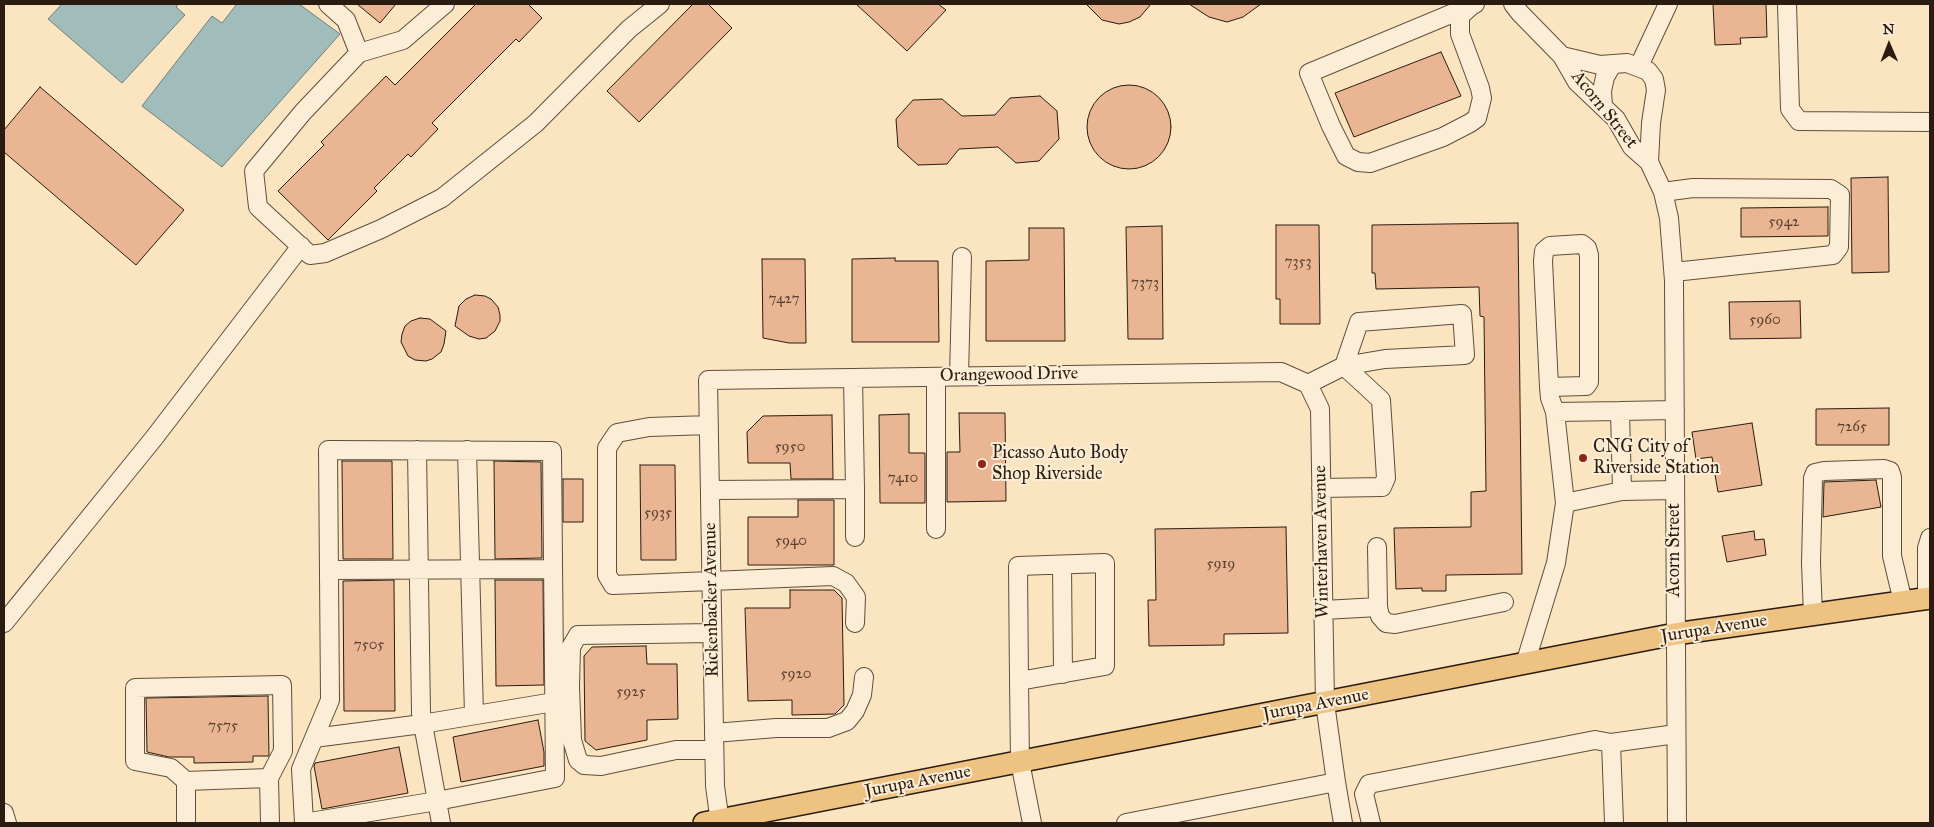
<!DOCTYPE html>
<style>
body{margin:0}
#map{position:relative;width:1934px;height:827px;overflow:hidden;background:#fbe4c0;font-family:"IM FELL Great Primer",serif}
canvas{display:block}
.frame{position:absolute;inset:0;border:5px solid #2a1c11;pointer-events:none}
.north{position:absolute;left:1864px;top:20px;width:50px;height:50px;-webkit-text-stroke:4px #fcedd6;paint-order:stroke;rotate:359deg;font-size:14px;font-weight:700;line-height:20px;text-align:center;color:#2a1c11}
.north::after{content:'';display:block;margin:auto;width:18px;height:22px;background:#2a1c11;clip-path:polygon(50% 0,100% 100%,50% 72%,0 100%)}
</style>
<div id="map">
<canvas width="1934" height="827"></canvas>
<div class="frame"></div>
<div class="north">N</div>
</div>
<script>
const ctx = document.querySelector('canvas').getContext('2d');
ctx.lineJoin = 'round';
function paint(path, color) {
  ctx.fillStyle = color;
  ctx.fill(path, 'evenodd');
}
function shape(rows) {
  const path = new Path2D();
  for (const r of rows) {
    if (r.length === 3) {
      path.moveTo(r[0] + r[2], r[1]);
      path.arc(r[0], r[1], r[2], 0, 2 * Math.PI);
      continue;
    }
    path.moveTo(r[0], r[1]);
    for (let i = 2; i < r.length; i += 2) path.lineTo(r[i], r[i + 1]);
  }
  return path;
}
function strokePath(path, color, width, dash) {
  ctx.strokeStyle = color;
  ctx.lineWidth = width;
  ctx.lineCap = dash ? 'butt' : 'round';
  ctx.setLineDash(dash || []);
  ctx.stroke(path);
}
function write(font, color, halo, rows, align = 'center') {
  ctx.font = font + ' "IM FELL Great Primer",serif';
  ctx.lineWidth = 4;
  ctx.setLineDash([]);
  ctx.textBaseline = 'middle';
  ctx.strokeStyle = halo;
  ctx.fillStyle = color;
  for (const [text, x, y, turn = 0] of rows) {
    ctx.save();
    ctx.translate(x, y);
    ctx.rotate((+turn || 0) * Math.PI / 180);
    ctx.textAlign = isNaN(turn) ? turn : align;
    if (halo) ctx.strokeText(text, 0, 0);
    ctx.fillText(text, 0, 0);
    ctx.restore();
  }
}
const water = shape([
 [62,4,178,4,176,7,185,15,122,83,48,19,62,4],
 [237,4,299,4,340,34,222,167,142,106,212,16,222,23,237,4]
]);
paint(water, '#a1bdbb');
strokePath(water, '#717d77', 1);
const building = shape([
 [357,4,396,4,380,23,357,4],
 [476,4,528,4,542,18,519,42,516,39,432,123,438,129,411,157,408,154,374,188,377,191,328,240,278,191,324,145,321,142,386,76,395,85,476,4],
 [693,4,708,4,732,28,639,122,607,91,693,4],
 [856,4,938,4,946,10,907,51,856,4],
 [1086,4,1151,4,1140,17,1129,22,1119,24,1102,20,1086,4],
 [1189,4,1261,4,1243,17,1227,22,1209,17,1189,4],
 [1713,4,1766,4,1767,37,1740,38,1741,44,1715,45,1713,4],
 [1441,52,1461,96,1354,137,1335,93,1441,52],
 [1129,127,42],
 [40,87,184,210,136,265,4,152,4,130,40,87],
 [1040,96,1057,111,1059,139,1039,161,1016,163,998,147,959,149,947,164,918,165,898,147,896,119,913,100,942,99,962,116,995,115,1010,98,1040,96],
 [1888,177,1889,272,1852,273,1851,178,1888,177],
 [1828,207,1828,236,1741,237,1741,208,1828,207],
 [1518,223,1522,574,1446,575,1446,591,1422,591,1422,588,1396,589,1394,528,1471,527,1471,492,1486,491,1484,317,1480,316,1479,287,1376,289,1375,273,1372,273,1372,225,1518,223],
 [1276,225,1319,225,1320,324,1280,324,1280,299,1276,299,1276,225],
 [1162,226,1163,339,1128,339,1126,227,1162,226],
 [1029,228,1064,228,1065,341,986,341,986,261,1029,260,1029,228],
 [895,258,895,261,938,261,939,342,852,342,852,259,895,258],
 [762,259,805,259,806,343,789,343,763,338,762,259],
 [475,295,485,296,491,299,498,307,500,315,500,321,495,331,486,338,479,339,469,336,455,326,459,306,466,299,475,295],
 [1800,301,1801,338,1730,339,1729,302,1800,301],
 [420,318,430,319,446,331,444,344,441,352,432,359,426,361,415,360,408,356,401,342,402,334,405,326,411,321,420,318],
 [1889,408,1889,445,1816,445,1816,409,1889,408],
 [959,413,1005,413,1006,501,947,502,947,452,960,452,959,413],
 [909,414,909,453,925,453,925,503,880,503,879,415,909,414],
 [832,415,833,479,791,479,790,463,748,463,747,432,763,416,832,415],
 [1752,423,1762,485,1718,492,1712,457,1696,459,1692,432,1752,423],
 [342,461,392,461,393,559,343,559,342,461],
 [494,461,541,462,542,558,495,559,494,461],
 [640,465,675,465,676,560,641,560,640,465],
 [563,479,583,479,583,522,563,522,563,479],
 [1876,480,1881,507,1823,517,1824,482,1876,480],
 [798,500,834,500,834,565,748,565,748,517,798,517,798,500],
 [1286,527,1288,633,1224,634,1224,645,1149,646,1148,600,1156,600,1155,529,1286,527],
 [1754,531,1755,540,1764,539,1766,555,1727,562,1722,536,1754,531],
 [394,580,395,711,344,711,343,581,394,580],
 [495,580,543,580,544,685,496,686,495,580],
 [790,590,834,590,842,598,844,705,835,714,792,715,792,700,748,701,745,608,790,608,790,590],
 [646,646,647,664,677,664,678,719,647,720,647,740,596,750,585,741,584,656,592,647,646,646],
 [268,696,269,756,253,756,253,762,194,763,194,757,169,757,147,752,146,698,268,696],
 [538,720,544,752,544,766,461,782,453,737,538,720],
 [399,747,408,793,322,809,314,766,315,763,399,747]
]);
paint(building, '#e9b592');
strokePath(building, '#2a1c11', 1);
const minor = shape([
 [328,4,346,20,359,53],
 [445,4,403,40,359,53,303,112,254,171,258,207,310,255,325,253,381,229,442,198,536,123,629,29,660,4],
 [1513,4,1520,13,1562,56,1577,82,1616,119,1632,147,1649,162,1663,192,1669,218,1674,281,1677,823],
 [1787,4,1790,109,1799,121,1930,122],
 [1471,6,1460,16,1460,34,1480,88,1482,98,1477,118,1470,123,1443,137,1370,163,1358,162,1346,156,1331,126,1309,73,1475,4],
 [1562,56,1600,65,1627,63,1648,71,1654,79,1656,90,1651,123,1649,162],
 [1639,66,1668,4],
 [1603,106,1602,91,1605,77,1612,65],
 [1663,192,1693,188,1831,189,1840,195,1839,247,1833,255,1674,272],
 [959,376,962,257],
 [936,377,936,529],
 [1308,384,1344,366,1385,359,1465,355,1462,314,1359,322,1344,366,1381,400,1386,478,1382,487,1321,488],
 [1549,387,1586,386,1589,382,1589,255,1587,248,1582,244,1550,246,1544,251,1543,261,1549,387,1550,398,1555,412],
 [1620,411,1675,410],
 [709,425,649,427,617,433,607,448,607,575,613,585,833,576,846,583,856,597,855,623],
 [328,450,552,451,555,778,437,801,304,823,301,769,330,700,328,450],
 [417,450,421,713,441,823],
 [467,450,474,715],
 [855,489,855,537],
 [710,490,855,489,853,378],
 [1622,491,1620,411,1555,412,1565,503,1622,491,1675,490],
 [1377,547,1378,607],
 [1062,565,1063,674],
 [329,570,553,569],
 [1927,599,1927,548,1930,538],
 [1324,610,1378,607,1380,616,1386,623,1395,624,1504,602],
 [1813,615,1811,563,1813,478,1815,473,1824,471,1884,469,1890,471,1892,477,1892,556,1903,602],
 [4,623,154,438,301,246],
 [712,633,578,635,571,647,570,687,572,740,578,760,584,765,601,766,676,750,714,750],
 [1525,664,1556,563,1565,503],
 [1019,681,1105,666,1105,563,1018,566,1019,681,1020,762,1032,823],
 [714,733,776,728,828,728,847,721,855,711,862,695,864,677],
 [314,738,422,724,554,702],
 [186,781,171,768,135,761,135,688,282,685,283,751,269,778],
 [1336,782,1343,823],
 [4,813,7,823],
 [186,823,186,781,269,778,270,823],
 [720,823,715,786,708,380,1281,372,1308,384],
 [1126,823,1336,782,1325,703,1320,409,1308,384],
 [1371,823,1364,794,1369,784,1595,740,1611,743],
 [1614,823,1611,743,1676,734]
]);
const major = shape([
 [704,823,1675,634,1930,598]
]);
strokePath(minor, '#5e4e3d', 20);
strokePath(major, '#2a1c11', 24);
strokePath(minor, '#fcedd6', 18);
strokePath(major, '#eec280', 21);
for (const [x, y, r, color] of [
 [1583,458,5,"#8f2418"],
 [982,464,5,"#8f2418"]
]) {
  const dot = new Path2D();
  dot.arc(x, y, r, 0, 2 * Math.PI);
  ctx.fillStyle = color;
  ctx.fill(dot);
  strokePath(dot, '#fcedd6', 2);
}
write('15px', '#5a4231', null, [
 ["5942",1784,222],
 ["7353",1298,262],
 ["7373",1145,283],
 ["7427",784,299],
 ["5960",1765,320],
 ["7265",1852,427],
 ["5950",790,447],
 ["7410",903,478],
 ["5935",658,513],
 ["5940",791,541],
 ["5919",1221,564],
 ["7505",369,645],
 ["5920",796,674],
 ["5925",631,692],
 ["7575",223,726]
]);
write('18px', '#2a1c11', '#fcedd6', [
 ["Acorn Street",1604,110,51],
 ["Orangewood Drive",1009,375,-1],
 ["Winterhaven Avenue",1322,542,-91],
 ["Acorn Street",1675,550,-90],
 ["Rickenbacker Avenue",712,600,-91],
 ["Jurupa Avenue",1714,629,-9],
 ["Jurupa Avenue",1316,705,-11],
 ["Jurupa Avenue",918,782,-11]
]);
write('18px', '#2a1c11', '#fcedd6', [
 ["CNG City of",1593,448],
 ["Riverside Station",1593,469],
 ["Picasso Auto Body",992,454],
 ["Shop Riverside",992,475]
], 'left');
</script>
